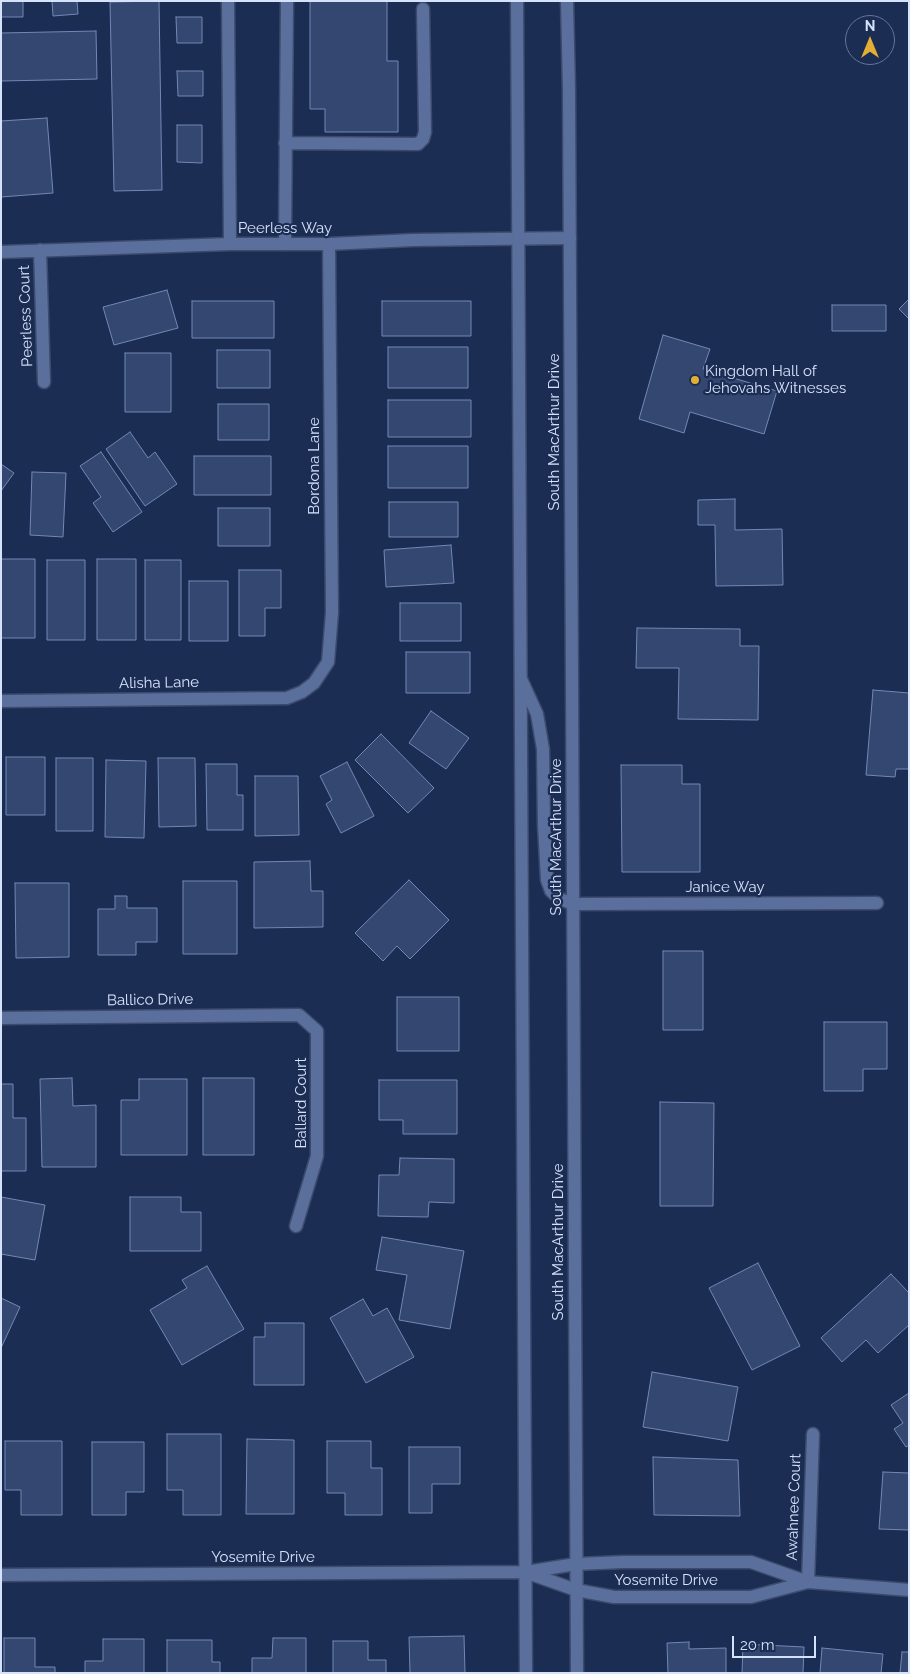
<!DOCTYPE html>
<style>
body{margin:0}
#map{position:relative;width:910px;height:1674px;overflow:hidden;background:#1c2d54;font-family:Raleway,sans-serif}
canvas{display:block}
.frame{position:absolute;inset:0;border:2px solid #d5e2fb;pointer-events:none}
.north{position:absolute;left:845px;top:15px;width:50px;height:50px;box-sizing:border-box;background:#1c2d54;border:1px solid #667597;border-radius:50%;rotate:0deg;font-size:14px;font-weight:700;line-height:20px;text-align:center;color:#d5e2fb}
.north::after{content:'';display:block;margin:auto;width:18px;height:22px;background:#e2af34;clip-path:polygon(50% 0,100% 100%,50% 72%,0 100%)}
.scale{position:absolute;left:732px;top:1636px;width:84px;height:22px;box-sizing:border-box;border:2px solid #d5e2fb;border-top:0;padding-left:6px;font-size:15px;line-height:18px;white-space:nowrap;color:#d5e2fb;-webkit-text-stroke:4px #1c2d54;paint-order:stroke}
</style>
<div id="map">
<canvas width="910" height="1674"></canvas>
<div class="frame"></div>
<div class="north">N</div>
<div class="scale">20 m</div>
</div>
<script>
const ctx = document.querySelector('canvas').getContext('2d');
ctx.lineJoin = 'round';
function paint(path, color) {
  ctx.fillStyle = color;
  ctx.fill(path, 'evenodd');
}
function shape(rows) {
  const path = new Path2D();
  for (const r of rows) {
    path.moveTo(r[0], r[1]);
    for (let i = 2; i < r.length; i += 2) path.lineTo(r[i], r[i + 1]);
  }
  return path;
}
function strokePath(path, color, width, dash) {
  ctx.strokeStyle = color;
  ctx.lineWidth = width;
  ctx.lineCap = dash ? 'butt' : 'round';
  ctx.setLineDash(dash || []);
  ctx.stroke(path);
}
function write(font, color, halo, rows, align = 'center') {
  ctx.font = font + ' Raleway,sans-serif';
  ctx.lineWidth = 4.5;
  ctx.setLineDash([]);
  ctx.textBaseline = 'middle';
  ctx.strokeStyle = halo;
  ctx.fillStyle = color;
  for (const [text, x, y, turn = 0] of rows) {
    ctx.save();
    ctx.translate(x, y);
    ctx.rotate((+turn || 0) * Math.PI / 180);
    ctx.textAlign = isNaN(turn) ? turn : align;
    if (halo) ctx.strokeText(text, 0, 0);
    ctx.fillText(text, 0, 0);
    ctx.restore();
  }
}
const building = shape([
 [1,1,23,1,23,17,1,17,1,1],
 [52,1,77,1,78,14,53,16,52,1],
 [159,1,162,190,114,191,110,2,159,1],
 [310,1,387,1,387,61,398,61,398,132,325,132,325,109,310,109,310,1],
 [176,17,202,17,202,43,177,43,176,17],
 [96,31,97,79,1,81,1,33,96,31],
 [177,71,203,71,203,96,178,96,177,71],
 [47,118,53,193,1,197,1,121,47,118],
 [177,125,202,125,202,163,177,162,177,125],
 [167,290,178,328,114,345,103,307,167,290],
 [909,299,909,319,899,309,909,299],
 [192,301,274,301,274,338,192,338,192,301],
 [382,301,471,301,471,336,382,336,382,301],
 [832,305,886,305,886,331,832,331,832,305],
 [663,335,710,349,703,369,777,391,764,434,690,412,684,433,639,419,663,335],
 [388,347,468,347,468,388,388,388,388,347],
 [217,350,270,350,270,388,217,388,217,350],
 [125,353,171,353,171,412,125,412,125,353],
 [388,400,471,400,471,437,388,437,388,400],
 [218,404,269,404,269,440,218,440,218,404],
 [130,432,148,458,155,452,177,484,145,506,106,449,130,432],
 [388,446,468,446,468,488,388,488,388,446],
 [101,452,142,512,113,532,93,503,101,497,80,466,101,452],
 [194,456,271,456,271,495,194,495,194,456],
 [1,464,14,473,1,491,1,464],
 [32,472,66,473,63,537,30,535,32,472],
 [735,499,735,530,782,529,783,585,716,586,715,525,698,525,698,500,735,499],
 [389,502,458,502,458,537,389,537,389,502],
 [218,508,270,508,270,546,218,546,218,508],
 [451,545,454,583,386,587,384,550,451,545],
 [1,559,35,559,35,638,1,638,1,559],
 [97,559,136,559,136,640,97,640,97,559],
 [47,560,85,560,85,640,47,640,47,560],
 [145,560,181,560,181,640,145,640,145,560],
 [239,570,281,570,281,608,265,608,265,636,239,636,239,570],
 [189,581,228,581,228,641,189,641,189,581],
 [400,603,461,603,461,641,400,641,400,603],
 [637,628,740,629,740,646,759,646,758,720,678,719,679,668,636,668,637,628],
 [406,652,470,652,470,693,406,693,406,652],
 [873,690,909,693,909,769,896,769,895,777,866,775,873,690],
 [431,711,469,738,446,769,409,743,431,711],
 [381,734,434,788,408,813,355,760,381,734],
 [6,757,45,757,45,815,6,815,6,757],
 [56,758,93,758,93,831,56,831,56,758],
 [158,758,195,758,196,826,159,827,158,758],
 [106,760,146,761,144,838,105,837,106,760],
 [347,762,374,816,341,833,326,804,332,800,320,776,347,762],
 [206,764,237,764,237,795,243,795,243,830,207,830,206,764],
 [621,765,682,765,682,784,700,784,700,872,622,872,621,765],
 [255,776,298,776,299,835,255,836,255,776],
 [310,861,311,891,323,891,323,927,254,928,254,862,310,861],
 [409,880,449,920,410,959,397,946,383,961,355,933,409,880],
 [183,881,237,881,237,954,183,954,183,881],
 [15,883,69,883,69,957,16,958,15,883],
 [115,896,127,896,127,908,157,908,157,942,136,942,136,955,98,955,98,909,115,909,115,896],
 [663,951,703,951,703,1030,663,1030,663,951],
 [397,997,459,997,459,1051,397,1051,397,997],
 [824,1022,887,1022,887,1069,863,1069,863,1091,824,1091,824,1022],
 [72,1078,73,1106,96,1105,96,1167,42,1167,40,1079,72,1078],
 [203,1078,254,1078,254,1155,203,1155,203,1078],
 [139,1079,187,1079,187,1155,121,1155,121,1100,139,1100,139,1079],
 [379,1080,457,1080,457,1134,403,1134,403,1120,379,1120,379,1080],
 [1,1084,13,1084,13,1118,26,1118,26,1171,1,1171,1,1084],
 [660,1102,714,1103,713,1206,660,1206,660,1102],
 [400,1158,454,1159,454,1203,429,1202,428,1217,378,1216,379,1175,399,1175,400,1158],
 [1,1197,45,1205,35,1260,1,1254,1,1197],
 [130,1197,181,1197,181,1212,201,1212,201,1251,130,1251,130,1197],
 [382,1237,464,1251,450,1329,399,1320,407,1275,376,1270,382,1237],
 [758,1263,800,1346,752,1370,709,1288,758,1263],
 [207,1266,244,1329,182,1365,150,1310,187,1288,182,1280,207,1266],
 [891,1274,909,1293,909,1325,878,1353,866,1340,842,1362,821,1338,891,1274],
 [1,1298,20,1307,1,1348,1,1298],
 [363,1299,373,1316,387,1308,414,1357,366,1383,330,1318,363,1299],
 [265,1323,304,1323,304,1385,254,1385,254,1337,265,1337,265,1323],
 [652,1372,738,1387,728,1441,643,1427,652,1372],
 [909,1393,909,1445,906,1447,894,1429,903,1423,891,1405,909,1393],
 [167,1434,221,1434,221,1515,183,1515,183,1490,167,1490,167,1434],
 [247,1439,294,1440,294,1514,246,1514,247,1439],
 [5,1441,62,1441,62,1515,21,1515,21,1490,5,1490,5,1441],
 [327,1441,371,1441,371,1468,382,1468,382,1515,345,1515,345,1493,327,1493,327,1441],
 [92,1442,144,1442,144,1492,126,1492,126,1515,92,1515,92,1442],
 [409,1447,460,1447,460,1484,432,1484,432,1513,409,1513,409,1447],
 [653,1457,738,1460,740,1516,654,1515,653,1457],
 [883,1472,909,1473,909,1530,879,1529,883,1472],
 [464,1636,465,1673,410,1673,409,1637,464,1636],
 [4,1638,35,1638,35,1667,55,1667,55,1673,4,1673,4,1638],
 [273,1638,306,1638,306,1673,252,1673,252,1658,272,1658,273,1638],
 [103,1639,144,1639,144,1673,85,1673,85,1661,103,1661,103,1639],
 [167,1640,212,1640,212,1662,220,1662,220,1673,167,1673,167,1640],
 [333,1641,368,1641,368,1660,386,1660,386,1673,333,1673,333,1641],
 [689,1642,689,1649,726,1648,726,1673,668,1673,667,1643,689,1642],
 [743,1644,804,1647,803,1673,742,1673,743,1644],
 [822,1648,883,1654,881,1673,820,1673,822,1648],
 [902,1652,909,1652,909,1673,900,1673,902,1652]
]);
paint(building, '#344770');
strokePath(building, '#7288b6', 1);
const lane = shape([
 [285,143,418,144,423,139,425,132,423,9],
 [285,244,287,1]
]);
const street = shape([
 [228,1,230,244],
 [40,250,44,382],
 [1,252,230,244,329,244,413,240,570,238],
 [521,679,537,714,543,749,544,825,547,880,551,891,560,899,573,904,877,903],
 [1,701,287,698,302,692,314,683,328,662,332,613,329,244],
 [1,1018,299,1015,317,1031,317,1156,296,1226],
 [528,1573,576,1590,614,1597,751,1597,808,1582],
 [1,1575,526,1572,576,1564,624,1562,751,1562,808,1582,909,1590],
 [808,1582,813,1434]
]);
const secondary = shape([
 [517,1,526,1673],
 [567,1,569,90,577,1673]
]);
strokePath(lane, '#3c4a6b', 15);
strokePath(street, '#3c4a6b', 15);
strokePath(secondary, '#3c4a6b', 15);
strokePath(lane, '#5a6f9b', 12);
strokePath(street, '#5a6f9b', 12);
strokePath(secondary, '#5a6f9b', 12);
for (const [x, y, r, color] of [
 [695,380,5,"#e2af34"]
]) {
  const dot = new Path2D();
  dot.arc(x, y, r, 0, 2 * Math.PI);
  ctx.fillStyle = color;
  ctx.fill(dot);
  strokePath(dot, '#1c2d54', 2);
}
write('15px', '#d5e2fb', '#1c2d54', [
 ["Peerless Way",285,228],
 ["Peerless Court",26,316,-92],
 ["South MacArthur Drive",554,432,-90],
 ["Bordona Lane",314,466,-90],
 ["Alisha Lane",159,683,-1],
 ["South MacArthur Drive",556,837,-90],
 ["Janice Way",725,887],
 ["Ballico Drive",150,1000,-1],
 ["Ballard Court",301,1103,-90],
 ["South MacArthur Drive",558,1242,-90],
 ["Awahnee Court",794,1507,-88],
 ["Yosemite Drive",263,1557],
 ["Yosemite Drive",666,1580]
]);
write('15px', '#d5e2fb', '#1c2d54', [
 ["Kingdom Hall of",705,371],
 ["Jehovahs Witnesses",705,388]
], 'left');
</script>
